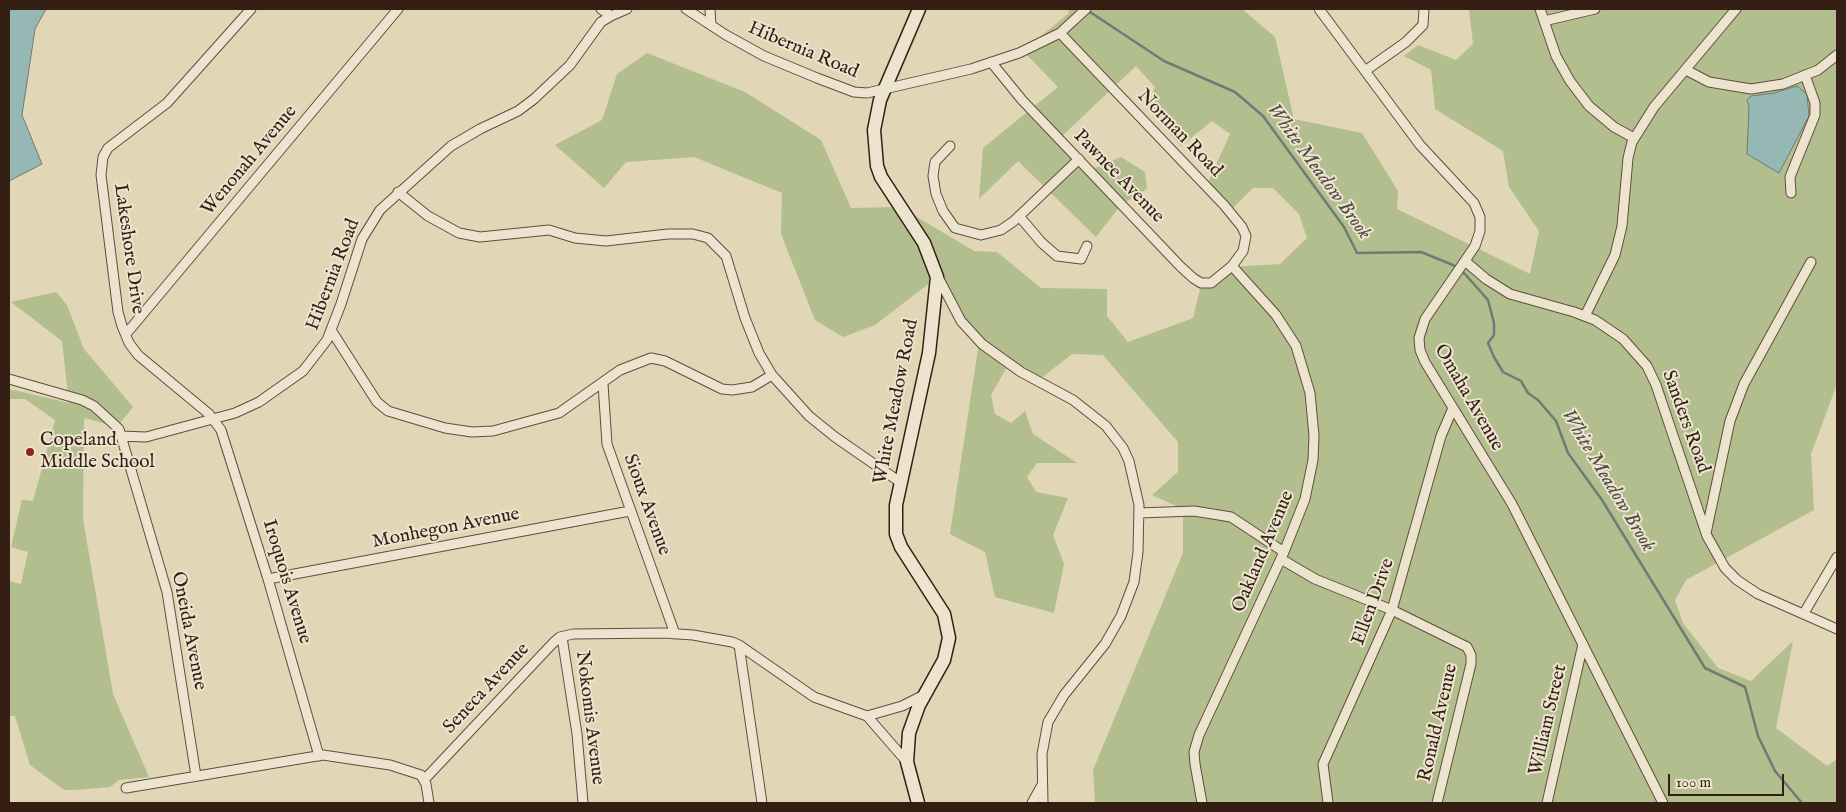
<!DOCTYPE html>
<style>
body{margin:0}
#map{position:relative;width:1846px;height:812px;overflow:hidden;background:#e1d6b5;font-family:"IM FELL English",serif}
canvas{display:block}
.frame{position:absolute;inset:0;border:10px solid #351f15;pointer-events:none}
.scale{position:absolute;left:1668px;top:774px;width:116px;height:22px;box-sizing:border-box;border:2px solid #351f15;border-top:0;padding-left:6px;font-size:15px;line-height:18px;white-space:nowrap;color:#351f15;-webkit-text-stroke:4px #ece4cf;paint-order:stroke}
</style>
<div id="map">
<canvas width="1846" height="812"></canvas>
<div class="frame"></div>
<div class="scale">100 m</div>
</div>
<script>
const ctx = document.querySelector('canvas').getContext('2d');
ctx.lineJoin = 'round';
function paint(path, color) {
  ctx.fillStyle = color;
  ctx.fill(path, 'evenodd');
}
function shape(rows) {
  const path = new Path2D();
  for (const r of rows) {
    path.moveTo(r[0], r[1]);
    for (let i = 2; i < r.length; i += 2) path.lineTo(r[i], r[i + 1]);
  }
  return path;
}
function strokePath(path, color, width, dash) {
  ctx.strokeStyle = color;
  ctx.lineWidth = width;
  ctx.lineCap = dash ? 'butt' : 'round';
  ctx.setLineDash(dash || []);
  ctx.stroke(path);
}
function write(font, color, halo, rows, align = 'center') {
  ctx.font = font + ' "IM FELL English",serif';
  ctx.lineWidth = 4;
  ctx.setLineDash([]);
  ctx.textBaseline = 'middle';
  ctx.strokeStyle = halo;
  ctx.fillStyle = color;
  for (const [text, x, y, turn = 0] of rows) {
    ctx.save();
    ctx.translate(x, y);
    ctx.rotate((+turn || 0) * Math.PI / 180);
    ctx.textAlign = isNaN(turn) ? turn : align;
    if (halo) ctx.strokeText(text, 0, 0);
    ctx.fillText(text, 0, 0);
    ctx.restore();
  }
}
paint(shape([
 [1068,9,1242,9,1275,37,1294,119,1362,133,1398,191,1397,209,1530,274,1539,231,1509,187,1503,151,1435,109,1431,70,1404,56,1418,45,1456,60,1473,44,1469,9,1837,9,1837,384,1811,454,1814,510,1686,580,1675,600,1683,623,1718,668,1751,681,1793,641,1776,728,1827,766,1837,759,1837,803,1095,803,1093,770,1183,553,1183,509,1152,495,1178,472,1178,442,1103,355,1072,354,1040,379,1010,362,991,395,995,414,1011,423,1025,411,1033,434,1077,463,1037,463,1027,477,1036,492,1068,498,1053,535,1064,564,1054,613,995,597,985,552,950,534,979,342,940,275,875,325,843,337,815,320,781,234,782,193,694,157,626,162,604,188,555,145,602,120,617,74,647,53,745,92,821,140,851,208,900,207,974,251,997,252,1041,288,1107,289,1107,316,1128,342,1193,318,1201,285,1230,267,1280,264,1307,238,1299,214,1273,188,1253,188,1229,212,1206,187,1230,134,1212,121,1181,146,1147,108,1155,87,1136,66,1061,137,1088,171,1121,157,1145,172,1147,189,1121,205,1096,237,1018,161,979,199,983,148,1058,87,1023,51,1069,13],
 [56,292,67,305,84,349,133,407,117,427,84,418,83,519,113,694,149,777,119,780,110,787,75,790,64,790,30,765,15,716,9,716,9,581,21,584,28,552,11,547,22,500,33,501,55,420,25,399,9,399,9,389,69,403,62,341,11,302]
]), '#b2be8e');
const water = shape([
 [9,9,46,9,35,29,22,115,42,164,9,181,9,9],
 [1797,86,1807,94,1809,116,1779,173,1747,154,1749,107,1747,100,1751,96,1774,93,1797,86]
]);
paint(water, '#95b8b4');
strokePath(water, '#6f7b74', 1);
strokePath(shape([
 [1090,12,1164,61,1235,92,1263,116,1344,227,1357,253,1421,252,1453,265,1465,274,1488,300,1494,323,1494,335,1488,343,1494,357,1503,372,1521,381,1528,393,1538,400,1556,421,1568,453,1602,500,1705,668,1745,687,1758,736,1775,771,1802,803]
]), '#6f7b74', 2.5);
const street = shape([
 [251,9,167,103,108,148,103,157,101,175,118,312,122,326,129,343,138,355,209,414,221,430,268,579,319,756],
 [601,9,611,16,627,9],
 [686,9,726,35,764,56,817,78,854,92,867,93,971,69,1019,53,1060,33,1086,9],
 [710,9,711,25],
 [1319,9,1420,145,1474,203,1480,217,1480,231,1475,246,1425,319,1419,338,1420,350,1425,362,1512,504,1663,803],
 [1540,9,1556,56,1570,81,1589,106,1614,127,1634,138],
 [1544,21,1595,9],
 [991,62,1022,100,1180,266,1193,278,1201,283,1211,283,1232,266,1243,251,1246,236,1242,227,1224,205,1060,33],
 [1686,70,1709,82,1751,89,1783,84,1818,70,1837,55],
 [1365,71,1406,42,1423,25,1424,9],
 [950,146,935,162,933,176,936,194,943,211,955,228,981,235,1001,230,1014,221,1079,159],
 [398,192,428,216,459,233,480,237,549,230,575,238,606,241,668,234,693,234,708,238,726,256,745,318,759,353,772,375,809,416,835,437,900,482],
 [1791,193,1790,177,1815,115,1815,103,1805,75],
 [1019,216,1042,243,1057,256,1081,259,1087,246],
 [1465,261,1486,279,1510,294,1574,312,1595,320,1623,339,1647,366,1656,385,1707,536,1725,568,1737,580,1758,594,1837,629],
 [938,277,961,321,982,344,1021,372,1073,400,1106,426,1123,448,1129,461,1139,505,1138,552,1134,582,1121,616,1105,644,1064,695,1048,722,1042,754,1043,803],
 [1585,316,1615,255,1622,226,1628,158,1632,142,1654,107,1736,9],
 [331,330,377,402,388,411,445,428,472,432,493,431,559,413,620,370,651,358,665,361,722,389,732,390,752,387,772,375],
 [126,334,398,9],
 [9,379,82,400,94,406,119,429,167,592,196,776],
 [603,384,607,444,675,634],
 [120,436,146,437,235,413,259,402,303,371,327,340,341,304,362,239,380,210,451,146,480,129,518,111,534,99,570,65,601,22,611,16],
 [1139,513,1194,511,1231,517,1284,552],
 [1706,533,1730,421,1744,384,1811,262],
 [1281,559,1315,579,1392,610,1467,647,1471,655,1471,664,1437,803],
 [268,579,630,511],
 [1804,613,1837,557],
 [562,637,577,734,583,803],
 [739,645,762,803],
 [867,716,907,762],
 [424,780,553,643,560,637,573,634,664,633,693,635,732,642,739,645,814,697,867,716,902,706,924,695],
 [126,788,323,755,390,765,421,775,426,784,429,803],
 [1032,803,1042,785],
 [1202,803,1195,764,1194,752,1199,735,1284,552,1305,499,1313,460,1314,436,1310,393,1296,346,1276,315,1232,266],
 [1328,803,1323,764,1392,610,1441,436,1453,408],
 [1547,803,1583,644]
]);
const secondary = shape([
 [918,803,907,762,909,733,919,705,944,660,949,638,944,614,901,547,896,534,896,505,929,353,937,277,924,243,881,177,877,166,874,130,880,100,919,9]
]);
strokePath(street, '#604d3d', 11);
strokePath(secondary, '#351f15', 15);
strokePath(street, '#ece4cf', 9);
strokePath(secondary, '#ece4cf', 12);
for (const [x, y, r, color] of [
 [30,452,5,"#8f2418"]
]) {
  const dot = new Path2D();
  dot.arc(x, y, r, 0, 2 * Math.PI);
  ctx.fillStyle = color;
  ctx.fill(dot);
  strokePath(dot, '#ece4cf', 2);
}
write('19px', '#351f15', '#ece4cf', [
 ["Hibernia Road",803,51,23],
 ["Norman Road",1179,134,46],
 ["Wenonah Avenue",250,161,-50],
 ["Pawnee Avenue",1118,177,46],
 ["Lakeshore Drive",128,249,82],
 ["Hibernia Road",334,275,-69],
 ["Omaha Avenue",1468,398,60],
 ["White Meadow Road",897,402,-79],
 ["Sanders Road",1685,422,70],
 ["Sioux Avenue",646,505,70],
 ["Monhegon Avenue",446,529,-11],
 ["Oakland Avenue",1264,552,-67],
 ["Iroquois Avenue",286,582,73],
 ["Ellen Drive",1374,602,-70],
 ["Oneida Avenue",188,631,79],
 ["Seneca Avenue",487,689,-47],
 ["Nokomis Avenue",589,718,83],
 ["William Street",1549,720,-77],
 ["Ronald Avenue",1439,723,-77]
]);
write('19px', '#351f15', '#ece4cf', [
 ["Copeland",40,441],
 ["Middle School",40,463]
], 'left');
write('italic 20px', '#524d45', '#ece4cf', [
 ["White Meadow Brook",1318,172,54],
 ["White Meadow Brook",1607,481,59]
]);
</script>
